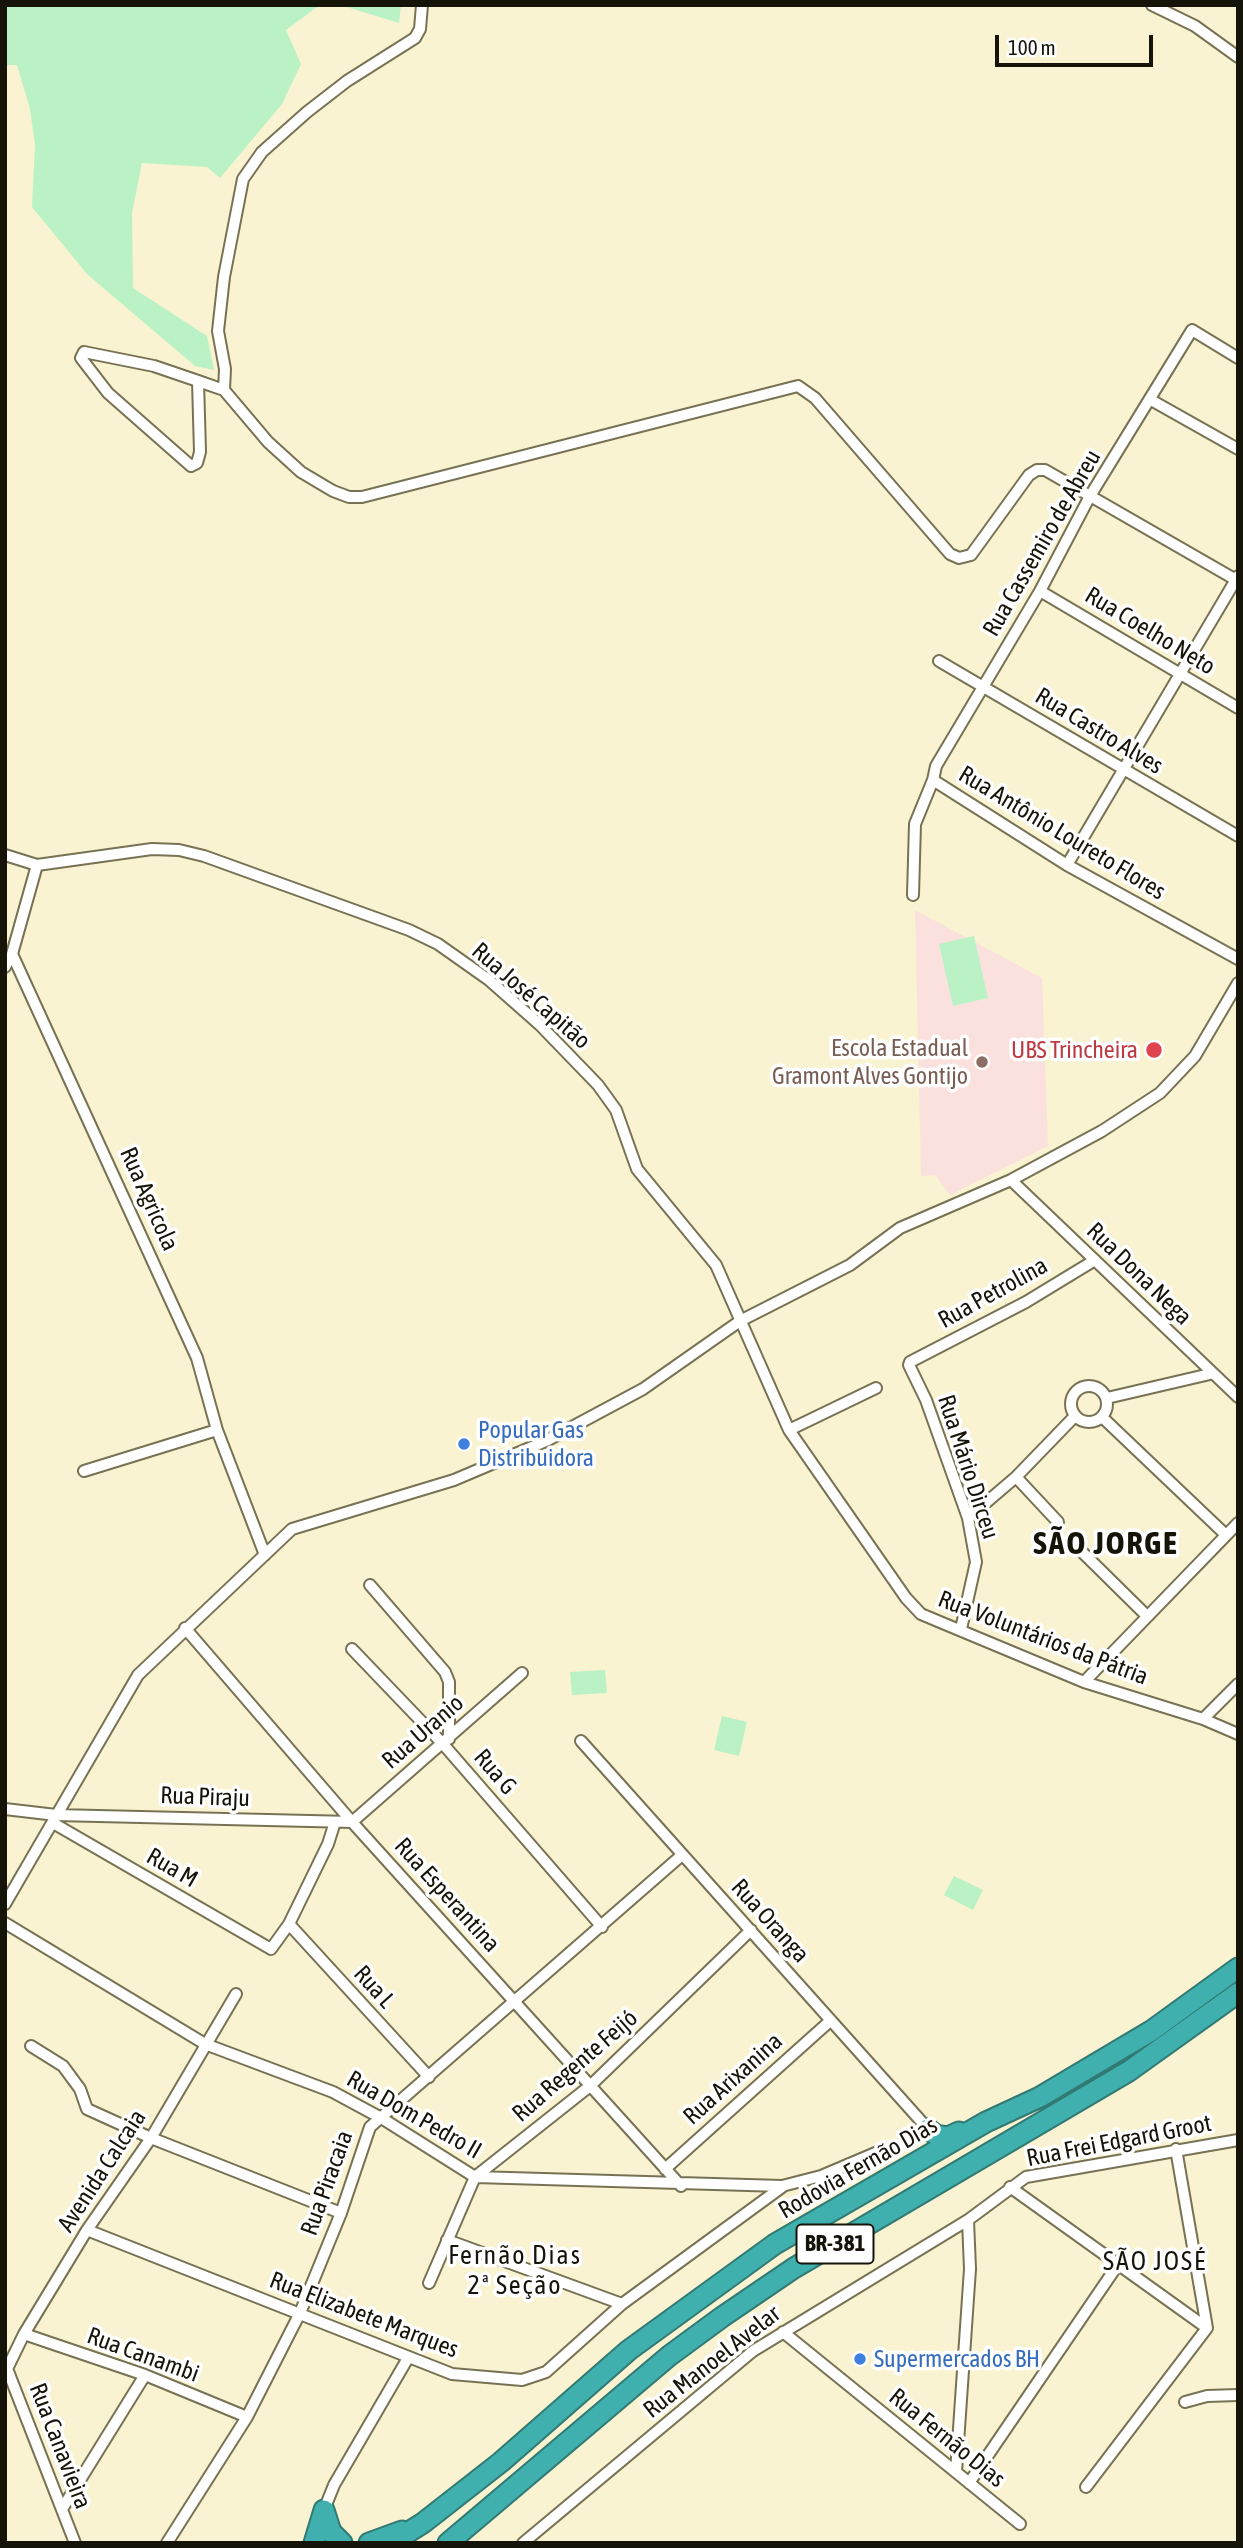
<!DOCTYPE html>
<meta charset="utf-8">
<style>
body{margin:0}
#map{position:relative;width:1243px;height:2548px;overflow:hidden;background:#f9f3d1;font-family:"Asap Condensed",sans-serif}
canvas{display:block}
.frame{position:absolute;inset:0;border:7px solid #161308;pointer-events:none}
.scale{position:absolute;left:995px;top:35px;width:158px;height:32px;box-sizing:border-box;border:4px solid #161308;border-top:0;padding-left:9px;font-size:21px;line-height:24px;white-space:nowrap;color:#161308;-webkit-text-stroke:5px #fff;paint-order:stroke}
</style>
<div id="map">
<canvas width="1243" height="2548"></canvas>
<div class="frame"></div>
<div class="scale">100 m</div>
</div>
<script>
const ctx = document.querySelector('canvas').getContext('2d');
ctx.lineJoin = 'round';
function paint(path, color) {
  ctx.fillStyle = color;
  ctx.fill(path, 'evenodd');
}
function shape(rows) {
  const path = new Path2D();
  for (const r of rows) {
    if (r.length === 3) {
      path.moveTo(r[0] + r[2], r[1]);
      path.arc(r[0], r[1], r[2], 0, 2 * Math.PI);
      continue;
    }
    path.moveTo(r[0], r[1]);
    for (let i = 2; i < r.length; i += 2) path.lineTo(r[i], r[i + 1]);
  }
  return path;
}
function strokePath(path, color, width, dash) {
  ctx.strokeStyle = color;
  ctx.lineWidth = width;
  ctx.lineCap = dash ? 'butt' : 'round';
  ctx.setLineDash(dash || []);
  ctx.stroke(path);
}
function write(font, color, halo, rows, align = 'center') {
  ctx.font = font + ' "Asap Condensed",sans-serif';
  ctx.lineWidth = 7;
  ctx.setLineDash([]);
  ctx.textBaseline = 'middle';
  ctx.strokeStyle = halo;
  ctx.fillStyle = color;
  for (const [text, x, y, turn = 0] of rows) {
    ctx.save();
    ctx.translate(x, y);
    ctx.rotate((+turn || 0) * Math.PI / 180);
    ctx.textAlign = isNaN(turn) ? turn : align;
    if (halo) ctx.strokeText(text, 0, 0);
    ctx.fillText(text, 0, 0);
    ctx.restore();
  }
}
paint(shape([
 [915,910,1042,978,1048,1146,950,1195,935,1175,921,1176]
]), '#fbe1dd');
paint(shape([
 [5,5,320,5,286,30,301,64,282,104,220,178,207,167,142,163,132,213,133,288,207,336,214,370,195,366,87,274,32,207,35,145,30,109,17,65,5,65],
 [340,5,401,5,399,23],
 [974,936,988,998,953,1006,939,944],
 [605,1670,607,1693,572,1695,570,1672],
 [722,1716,747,1722,739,1756,714,1750],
 [954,1876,983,1890,973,1910,944,1895]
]), '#baf2c6');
const street = shape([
 [422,5,420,29,415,38,347,81,307,112,262,152,243,179,224,277,218,331,225,369,224,390,268,442,301,472,333,491,349,497,362,497,798,386,815,398,950,554,959,558,971,555,1029,475,1037,470,1045,470,1238,581],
 [1152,5,1195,26,1238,57],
 [198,381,200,452,197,463,191,466,108,393,81,358,84,352,154,366,198,381,224,390],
 [1151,400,1238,449],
 [1040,591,1238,708],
 [939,661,1238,836],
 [933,780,936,766,1040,591,1090,496,1192,330,1238,358],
 [5,855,37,865,152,849,179,850,204,856,409,930,438,944,489,980,540,1025,598,1085,616,1110,637,1169,716,1265,789,1430,906,1598,921,1614,940,1622,1084,1682,1203,1719,1238,1734],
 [37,865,12,954,197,1358,217,1430,265,1555],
 [1067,865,1238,576],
 [913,895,915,824,933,780,1067,865,1238,959],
 [5,967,12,954],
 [1011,1180,1238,1397],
 [1089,1404,18],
 [1107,1398,1210,1374],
 [1102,1417,1226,1535],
 [789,1430,876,1388],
 [84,1471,217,1430],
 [1016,1477,1058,1522],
 [968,1518,1016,1477,1075,1416],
 [1077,1547,1147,1616],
 [370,1585,445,1672,449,1682,449,1739],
 [185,1628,352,1822,681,2186],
 [961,1629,976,1562,968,1518,926,1400,909,1365,910,1362,1026,1302,1095,1260],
 [352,1649,443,1744,602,1927],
 [1084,1682,1238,1523],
 [1203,1719,1238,1684],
 [581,1741,928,2129],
 [5,1809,56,1815,352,1822,522,1673],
 [53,1823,271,1949,289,1924,328,1844,335,1822],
 [5,1904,138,1675,292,1529,454,1480,546,1441,643,1389,740,1321,850,1265,900,1228,1011,1180,1102,1131,1160,1093,1195,1056,1238,983],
 [5,1923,205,2044,333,2092,383,2119,475,2177,782,2186,821,2176,880,2151],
 [289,1924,429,2077],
 [31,2046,63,2066,80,2089,87,2109,151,2138,341,2213],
 [665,2169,830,2021],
 [1010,2187,1207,2328],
 [87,2230,452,2374,522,2380,546,2372,622,2304,782,2187],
 [447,2240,622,2304],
 [429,2283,475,2177,590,2086,751,1930],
 [783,2332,1020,2524],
 [24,2334,145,2375,247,2417],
 [6,2366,75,2543],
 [5,2373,24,2334,87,2230,151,2138,236,1994],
 [1185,2402,1207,2396,1238,2395],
 [956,2472,970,2269,968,2220],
 [969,2483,1119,2263],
 [1086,2487,1207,2328,1176,2149],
 [62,2509,145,2375],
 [324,2510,334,2485,408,2358],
 [167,2543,247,2417,300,2313,341,2213,370,2127,682,1855],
 [523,2543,753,2351,968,2220,1026,2177,1238,2140]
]);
const highway = shape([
 [928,2129,936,2135,948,2137,959,2132],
 [314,2543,324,2510,331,2532,342,2543],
 [369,2543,402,2531],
 [391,2543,423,2523,501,2462,629,2350,775,2244,986,2122,1040,2097,1151,2031,1238,1968],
 [448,2543,669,2356,722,2317,794,2268,1129,2071,1238,1993]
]);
strokePath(street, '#787254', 14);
strokePath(highway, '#317973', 23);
strokePath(street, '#fff', 10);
strokePath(highway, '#3fb0ad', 19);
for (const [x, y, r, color] of [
 [1154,1050,9,"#e0444e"],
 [982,1062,7,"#8d6e63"],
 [464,1444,7,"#3f7fe0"],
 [860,2359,7,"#3f7fe0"]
]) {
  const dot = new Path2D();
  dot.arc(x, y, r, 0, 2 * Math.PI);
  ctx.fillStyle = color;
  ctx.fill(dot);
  strokePath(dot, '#fff', 2.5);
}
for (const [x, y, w] of [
 [835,2244,77]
]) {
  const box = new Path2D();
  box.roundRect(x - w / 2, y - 19.5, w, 39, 5);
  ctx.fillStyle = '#fff';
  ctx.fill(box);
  strokePath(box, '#161308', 2);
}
write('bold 23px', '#161308', null, [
 ["BR-381",835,2244]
]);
write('24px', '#161308', '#fff', [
 ["Rua Cassemiro de Abreu",1042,543,-60],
 ["Rua Coelho Neto",1150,631,31],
 ["Rua Castro Alves",1099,731,31],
 ["Rua Antônio Loureto Flores",1062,833,31],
 ["Rua José Capitão",531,996,41],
 ["Rua Agricola",149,1199,66],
 ["Rua Dona Nega",1139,1274,44],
 ["Rua Petrolina",993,1293,-29],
 ["Rua Mário Dirceu",968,1467,72],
 ["Rua Voluntários da Pátria",1043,1638,21],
 ["Rua Uranio",423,1732,-41],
 ["Rua G",495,1772,49],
 ["Rua Piraju",205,1797,2],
 ["Rua M",172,1868,30],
 ["Rua Esperantina",447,1895,48],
 ["Rua Oranga",770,1921,48],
 ["Rua L",374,1987,48],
 ["Rua Regente Feijó",575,2066,-41],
 ["Rua Arixanina",733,2079,-42],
 ["Rua Dom Pedro II",414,2115,30],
 ["Rua Frei Edgard Groot",1119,2141,-11],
 ["Rodovia Fernão Dias",858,2168,-30],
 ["Avenida Calcaia",102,2171,-57],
 ["Rua Piracaia",327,2183,-70],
 ["Rua Elizabete Marques",364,2315,21],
 ["Rua Canambi",143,2355,20],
 ["Rua Manoel Avelar",712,2362,-38],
 ["Rua Fernão Dias",947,2438,39],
 ["Rua Canavieira",60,2446,69]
]);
write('24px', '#785e54', '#fff', [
 ["Escola Estadual",968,1048],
 ["Gramont Alves Gontijo",968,1076]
], 'right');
write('24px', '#be3a42', '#fff', [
 ["UBS Trincheira",1138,1050]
], 'right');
write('24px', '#366cbe', '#fff', [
 ["Popular Gas",478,1430],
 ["Distribuidora",478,1458],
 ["Supermercados BH",874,2359]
], 'left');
ctx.letterSpacing = '2px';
write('26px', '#161308', '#fff', [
 ["Fernão Dias",515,2256],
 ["2ª Seção",515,2286],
 ["SÃO JOSÉ",1155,2262]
]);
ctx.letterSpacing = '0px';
ctx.letterSpacing = '2px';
write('bold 32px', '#161308', '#fff', [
 ["SÃO JORGE",1106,1544]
]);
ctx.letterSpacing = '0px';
</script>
